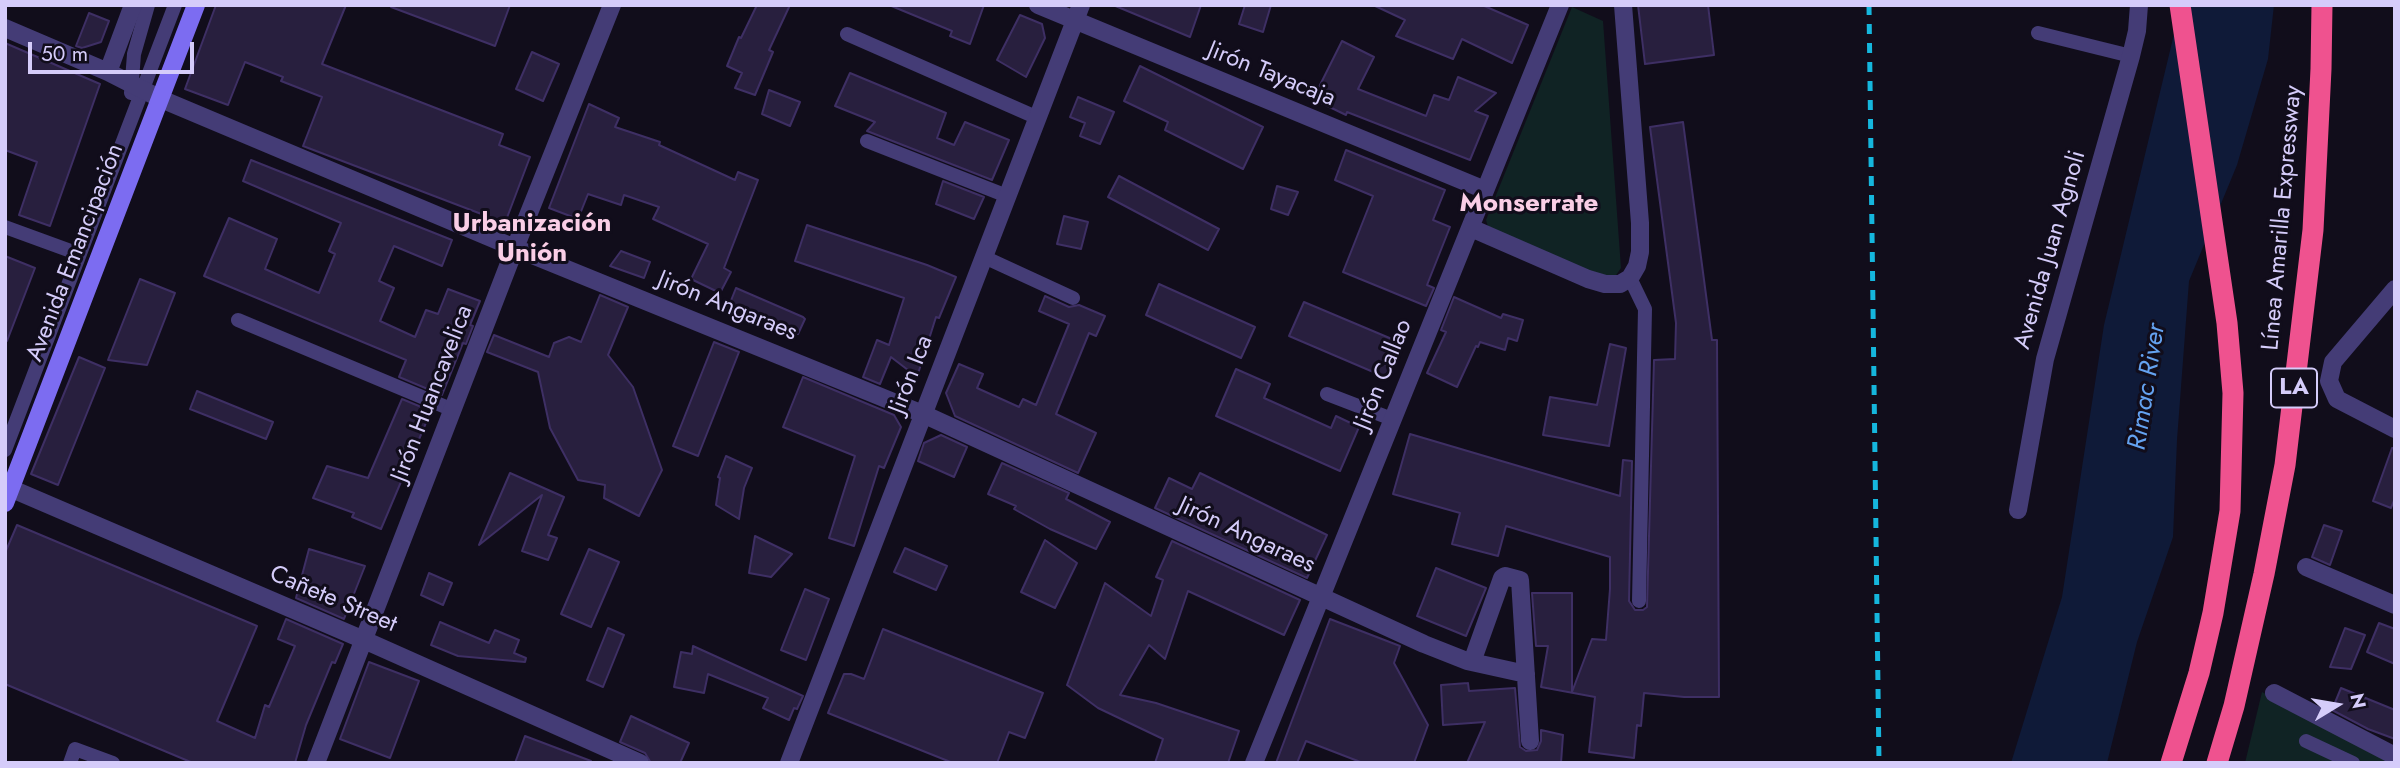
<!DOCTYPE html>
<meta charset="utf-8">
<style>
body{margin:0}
#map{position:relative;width:2400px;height:768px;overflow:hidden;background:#110d1b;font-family:Jost,sans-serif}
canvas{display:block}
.frame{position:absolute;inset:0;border:7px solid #d5ccfa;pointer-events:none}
.north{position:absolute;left:2302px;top:670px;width:70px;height:70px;-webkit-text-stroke:5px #110d1b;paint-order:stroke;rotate:79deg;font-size:19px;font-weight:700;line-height:28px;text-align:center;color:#d5ccfa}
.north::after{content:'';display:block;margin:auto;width:24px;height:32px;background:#d5ccfa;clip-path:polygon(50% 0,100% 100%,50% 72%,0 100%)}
.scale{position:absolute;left:28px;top:42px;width:166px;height:32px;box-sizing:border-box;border:4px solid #d5ccfa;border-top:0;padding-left:9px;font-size:21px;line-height:24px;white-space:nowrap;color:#d5ccfa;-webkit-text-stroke:5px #110d1b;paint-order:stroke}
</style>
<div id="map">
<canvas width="2400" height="768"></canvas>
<div class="frame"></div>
<div class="north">N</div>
<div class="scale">50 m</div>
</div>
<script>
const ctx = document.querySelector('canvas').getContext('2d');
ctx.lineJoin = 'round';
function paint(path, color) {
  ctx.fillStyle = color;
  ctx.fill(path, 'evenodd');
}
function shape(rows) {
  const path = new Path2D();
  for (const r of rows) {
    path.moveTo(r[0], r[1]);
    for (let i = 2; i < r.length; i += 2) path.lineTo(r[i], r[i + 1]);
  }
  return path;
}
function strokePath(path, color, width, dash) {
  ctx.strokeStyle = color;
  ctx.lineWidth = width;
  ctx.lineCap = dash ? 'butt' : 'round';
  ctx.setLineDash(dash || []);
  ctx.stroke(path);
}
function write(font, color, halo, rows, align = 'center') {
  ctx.font = font + ' Jost,sans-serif';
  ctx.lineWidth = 6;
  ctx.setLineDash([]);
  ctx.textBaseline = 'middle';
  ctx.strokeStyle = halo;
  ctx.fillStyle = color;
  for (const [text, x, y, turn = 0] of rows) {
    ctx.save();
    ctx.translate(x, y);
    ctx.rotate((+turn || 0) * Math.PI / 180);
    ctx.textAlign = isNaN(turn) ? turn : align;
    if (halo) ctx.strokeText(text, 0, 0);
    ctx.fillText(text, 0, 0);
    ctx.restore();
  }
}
paint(shape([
 [1572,7,1603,21,1621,268,1612,281,1489,230,1486,220],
 [2262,692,2394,763,2245,763]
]), '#102324');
paint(shape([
 [2181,5,2274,5,2268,59,2237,165,2189,281,2177,440,2173,537,2137,642,2107,763,2011,763,2062,597,2104,325]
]), '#0f1a38');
const building = shape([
 [216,5,346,5,322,64,503,134,499,145,530,157,505,223,303,146,322,97,281,81,283,77,245,62,228,105,185,89,216,5],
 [391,5,510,5,495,46,391,7,391,5],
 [757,5,790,5,769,50,773,52,755,95,735,88,742,73,727,66,739,37,741,38,757,5],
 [889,5,984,5,970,44,950,36,952,31,889,5],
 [1113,5,1201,5,1190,37,1113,5],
 [1245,5,1271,5,1263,32,1239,24,1245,5],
 [1373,5,1482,5,1528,25,1512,63,1462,39,1453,59,1396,36,1405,20,1373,5],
 [1638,5,1708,5,1714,55,1645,64,1638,5],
 [89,13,109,21,101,42,82,48,76,46,89,13],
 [1020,15,1042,24,1045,38,1026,77,997,60,1020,15],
 [1342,41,1374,57,1358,89,1426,116,1434,95,1449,100,1458,77,1496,93,1475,111,1488,116,1470,160,1347,112,1346,115,1313,99,1342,41],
 [5,43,100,84,50,226,19,215,37,162,5,150,5,43],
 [532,52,559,64,543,101,516,89,532,52],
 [1140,66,1263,127,1243,169,1165,130,1168,122,1124,101,1140,66],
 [850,73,946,113,937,138,954,145,965,122,1009,140,992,180,867,131,875,122,835,106,850,73],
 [769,90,800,102,790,126,762,114,769,90],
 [1078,97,1114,112,1100,144,1080,136,1085,123,1070,117,1078,97],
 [589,104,619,118,615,127,660,142,659,145,735,180,738,172,758,180,724,268,731,272,720,293,691,279,708,244,653,219,659,207,624,195,621,205,588,194,578,219,549,208,589,104],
 [1683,122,1712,340,1717,340,1719,697,1684,697,1644,693,1641,726,1637,725,1634,758,1589,752,1595,697,1541,687,1548,646,1536,646,1532,593,1572,593,1572,692,1592,639,1606,640,1610,589,1610,557,1506,526,1498,556,1452,544,1460,513,1393,494,1410,434,1620,496,1623,460,1632,461,1629,601,1635,610,1643,610,1647,607,1654,360,1675,359,1676,323,1650,127,1683,122],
 [1346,150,1445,190,1433,220,1450,227,1427,285,1434,288,1426,306,1343,272,1373,196,1335,180,1346,150],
 [251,160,452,240,442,266,394,246,379,281,394,288,380,321,415,337,426,310,438,314,448,289,480,301,470,325,473,326,466,344,463,343,442,395,399,377,406,360,204,276,229,218,277,239,265,269,319,293,335,254,329,251,341,223,243,181,251,160],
 [1119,176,1219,229,1208,250,1108,197,1119,176],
 [943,181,984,197,974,219,936,204,943,181],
 [1277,186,1298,192,1288,215,1271,209,1277,186],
 [1064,216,1088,222,1081,249,1057,244,1064,216],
 [807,225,927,265,956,277,939,318,936,317,917,377,891,357,880,384,863,377,877,340,889,345,904,298,795,261,807,225],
 [621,251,650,262,644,278,610,266,621,251],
 [5,256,35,268,7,341,5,341,5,256],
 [140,279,175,293,147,365,108,360,140,279],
 [1159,284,1255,327,1241,358,1146,315,1159,284],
 [736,288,803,317,805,319,798,334,780,328,780,326,730,303,736,288],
 [600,295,628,307,608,355,633,387,662,470,639,516,604,498,605,485,578,480,550,428,538,372,487,352,494,335,549,357,554,343,569,337,581,342,600,295],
 [1045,296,1069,307,1079,305,1105,316,1096,336,1089,333,1056,414,1096,433,1078,473,955,416,946,393,959,364,983,374,977,388,1019,407,1023,399,1036,405,1069,324,1039,311,1045,296],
 [1454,297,1501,318,1503,314,1523,320,1517,341,1508,338,1505,350,1480,342,1478,347,1476,346,1457,387,1427,373,1446,332,1441,330,1454,297],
 [1304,302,1399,342,1385,377,1289,336,1304,302],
 [714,342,739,352,698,456,673,446,714,342],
 [1610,344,1626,348,1609,446,1543,435,1550,397,1597,405,1610,344],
 [79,357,105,368,58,485,31,474,79,357],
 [1236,369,1270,384,1264,398,1331,428,1336,416,1359,427,1340,471,1216,416,1236,369],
 [803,377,894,415,901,427,884,468,879,466,854,546,829,538,855,456,783,427,803,377],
 [197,391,273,422,266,439,190,409,197,391],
 [402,399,431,411,381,529,352,517,354,513,313,498,327,466,368,478,402,399],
 [941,435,967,447,954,477,918,461,924,443,941,435],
 [2392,448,2395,448,2395,498,2391,508,2373,501,2392,448],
 [726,456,752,468,744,488,739,519,716,505,720,478,718,477,726,456],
 [1002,463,1069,493,1066,499,1110,522,1096,549,1050,529,1014,509,1016,506,988,494,1002,463],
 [510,473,564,497,548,535,557,538,548,560,522,551,542,495,479,545,510,473],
 [1200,473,1327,535,1307,578,1155,508,1169,478,1192,489,1200,473],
 [17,525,257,626,217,721,255,738,265,705,269,707,295,646,278,639,286,619,343,644,335,663,332,662,306,725,295,763,193,763,5,684,5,553,17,525],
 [2324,525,2342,531,2330,565,2312,557,2324,525],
 [755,536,792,554,771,577,749,573,755,536],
 [1045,540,1077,563,1055,608,1021,592,1045,540],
 [1172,541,1300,600,1284,635,1188,591,1165,659,1149,645,1120,695,1156,703,1239,731,1228,763,1155,763,1163,739,1098,708,1067,685,1105,583,1151,616,1163,580,1156,577,1172,541],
 [905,548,947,566,936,590,894,572,905,548],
 [309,549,365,566,344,619,296,598,309,549],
 [589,549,619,562,591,627,561,614,589,549],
 [1436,568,1486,588,1466,636,1417,616,1436,568],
 [429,573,452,583,443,605,421,595,429,573],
 [805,589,829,599,806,660,781,650,805,589],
 [1330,619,1400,646,1394,663,1428,725,1414,763,1363,763,1306,741,1297,763,1276,763,1330,619],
 [440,622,489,643,495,630,519,640,514,653,526,658,525,662,458,656,431,645,440,622],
 [2379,623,2395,629,2395,664,2367,652,2379,623],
 [608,628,624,635,603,687,587,680,608,628],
 [2345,628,2365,635,2351,669,2330,667,2345,628],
 [883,629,1043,693,1025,738,1009,732,997,763,953,763,828,713,844,674,851,674,864,679,883,629],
 [693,646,803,696,797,709,794,708,789,720,763,708,768,698,708,674,704,693,674,687,681,652,692,654,693,646],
 [369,662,419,681,390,758,340,739,369,662],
 [1468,683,1469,691,1515,688,1520,747,1526,751,1537,750,1541,741,1541,730,1563,735,1561,763,1467,763,1485,722,1443,725,1441,685,1468,683],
 [2341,688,2395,710,2395,739,2368,729,2332,710,2341,688],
 [631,716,689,743,680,763,651,763,645,753,620,742,631,716],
 [525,736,591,761,591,763,515,763,525,736]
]);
paint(building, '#281f3e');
strokePath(building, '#3e2f64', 2);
strokePath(shape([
 [2038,33,2131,56],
 [847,34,1038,118],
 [131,93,134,54,148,5],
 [867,141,1007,196],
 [5,227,79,254],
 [984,257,1073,298],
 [1630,278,1645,309,1639,601],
 [238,320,453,410],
 [1327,394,1392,419],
 [5,450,175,5],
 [2306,741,2353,763],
 [70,763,75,749,113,763]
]), '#443c76', 14);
strokePath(shape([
 [1038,5,1485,190],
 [5,28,108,72,161,99,515,248,923,414,1424,644,1467,661,1526,674],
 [108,72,133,5],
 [1471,228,1588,279,1605,284,1620,284,1630,278,1637,266,1640,252,1640,223,1623,5],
 [2395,289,2333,362,2329,381,2337,399,2395,429],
 [5,486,364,640,640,763],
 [2018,510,2045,359,2131,56,2137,31,2139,5],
 [2306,567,2395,605],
 [1472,662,1502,578,1505,576,1520,580,1530,741],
 [2274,693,2395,756],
 [316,763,515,248,612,5],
 [789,763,1081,5],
 [1254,763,1560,5]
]), '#443c76', 18);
strokePath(shape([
 [5,503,196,5]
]), '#7c6cf1', 18);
strokePath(shape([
 [2171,763,2199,673,2213,613,2230,511,2233,393,2227,323,2180,5],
 [2217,763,2234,706,2264,574,2285,465,2313,230,2321,69,2322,5]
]), '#ef528f', 21);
strokePath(shape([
 [1869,5,1879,763]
]), '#15b6dd', 5, [10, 9]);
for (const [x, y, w] of [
 [2294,388,46]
]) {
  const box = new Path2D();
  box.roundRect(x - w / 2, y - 19.5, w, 39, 5);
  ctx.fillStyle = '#110d1b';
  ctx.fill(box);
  strokePath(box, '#d5ccfa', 2);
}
write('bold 23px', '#d5ccfa', null, [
 ["LA",2294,388]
]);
write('24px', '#d5ccfa', '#110d1b', [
 ["Jirón Tayacaja",1271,75,22],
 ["Línea Amarilla Expressway",2283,218,-85],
 ["Avenida Juan Agnoli",2051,250,-74],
 ["Avenida Emancipación",76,253,-69],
 ["Jirón Angaraes",727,307,22],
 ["Jirón Ica",912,375,-69],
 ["Jirón Callao",1384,375,-68],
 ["Jirón Huancavelica",433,394,-69],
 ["Jirón Angaraes",1246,536,25],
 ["Cañete Street",333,600,23]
]);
write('bold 26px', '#facee6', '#110d1b', [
 ["Monserrate",1529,205],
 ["Urbanización",532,225],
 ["Unión",532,255]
]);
write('italic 26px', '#64a2f0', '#110d1b', [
 ["Rimac River",2148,387,-81]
]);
</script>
